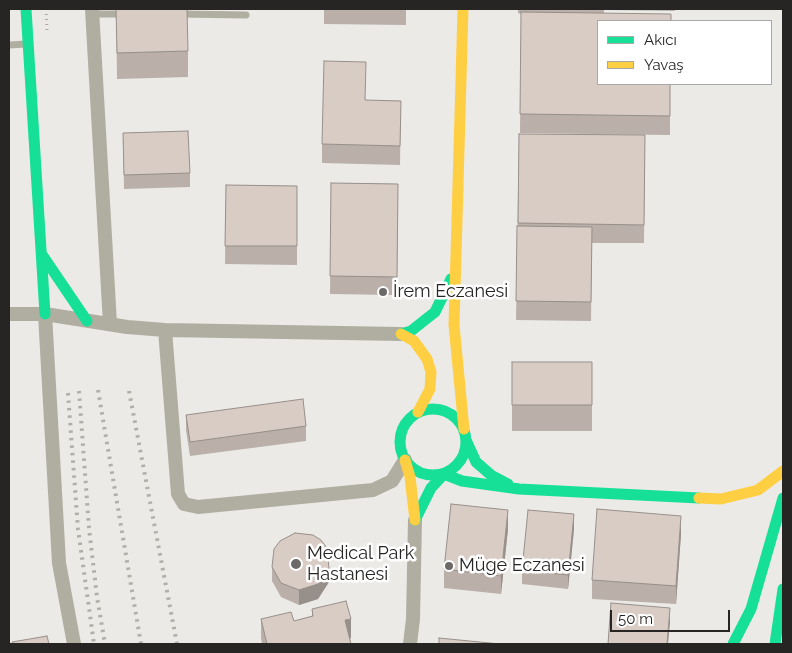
<!DOCTYPE html>
<meta charset="utf-8">
<style>
body{margin:0}
#map{position:relative;width:792px;height:653px;overflow:hidden;background:#eceae7;font-family:Raleway,sans-serif}
canvas{display:block}
.frame{position:absolute;inset:0;border:10px solid #262523;pointer-events:none}
.legend{position:absolute;left:597px;top:20px;width:175px;height:65px;box-sizing:border-box;background:#fff;border:1px solid #a8a8a7;margin:0;padding:6px 9px;list-style:none;font-size:15px;color:#262523}
.legend li{display:flex;align-items:center;gap:10px;height:25px}
.legend b{width:25px;border:1px solid #a8a8a7}
.scale{position:absolute;left:610px;top:610px;width:120px;height:22px;box-sizing:border-box;border:2px solid #262523;border-top:0;padding-left:6px;font-size:15px;line-height:18px;white-space:nowrap;color:#262523;-webkit-text-stroke:4px #fff;paint-order:stroke}
</style>
<div id="map">
<canvas width="792" height="653"></canvas>
<div class="frame"></div>
<ul class="legend">
<li><b style="height:6px;background:#16e098"></b>Akıcı</li>
<li><b style="height:6px;background:#ffcf43"></b>Yavaş</li>
</ul>
<div class="scale">50 m</div>
</div>
<script>
const ctx = document.querySelector('canvas').getContext('2d');
ctx.lineJoin = 'round';
function shape(rows) {
  const path = new Path2D();
  for (const r of rows) {
    if (r.length === 3) {
      path.moveTo(r[0] + r[2], r[1]);
      path.arc(r[0], r[1], r[2], 0, 2 * Math.PI);
      continue;
    }
    path.moveTo(r[0], r[1]);
    for (let i = 2; i < r.length; i += 2) path.lineTo(r[i], r[i + 1]);
  }
  return path;
}
function strokePath(path, color, width, dash) {
  ctx.strokeStyle = color;
  ctx.lineWidth = width;
  ctx.lineCap = dash ? 'butt' : 'round';
  ctx.setLineDash(dash || []);
  ctx.stroke(path);
}
function paint(path, color) {
  ctx.fillStyle = color;
  ctx.fill(path, 'evenodd');
}
function write(font, color, halo, rows, align = 'center') {
  ctx.font = font + ' Raleway,sans-serif';
  ctx.lineWidth = 5;
  ctx.setLineDash([]);
  ctx.textBaseline = 'middle';
  ctx.strokeStyle = halo;
  ctx.fillStyle = color;
  for (const [text, x, y, turn = 0] of rows) {
    ctx.save();
    ctx.translate(x, y);
    ctx.rotate((+turn || 0) * Math.PI / 180);
    ctx.textAlign = isNaN(turn) ? turn : align;
    if (halo) ctx.strokeText(text, 0, 0);
    ctx.fillText(text, 0, 0);
    ctx.restore();
  }
}
strokePath(shape([
 [46,9,47,31]
]), '#aba9a1', 3, [1, 4]);
strokePath(shape([
 [92,14,124,14],
 [180,14,246,15],
 [9,45,26,44]
]), '#b0aea1', 7);
strokePath(shape([
 [92,9,110,324],
 [9,314,45,314,127,327,165,330,401,334],
 [45,314,59,563,74,644],
 [165,330,178,494,184,504,198,507,373,490,392,481,405,460],
 [410,644,413,619,415,520]
]), '#b0aea1', 14);
strokePath(shape([
 [26,9,45,314],
 [43,256,87,321],
 [401,334,411,331,435,312,451,279],
 [433,442,33],
 [466,440,476,462,491,475,508,484],
 [415,520,431,488,444,474,462,481,519,489,699,498],
 [733,644,751,609,783,498],
 [775,644,783,589]
]), '#16e098', 11);
strokePath(shape([
 [463,9,454,325,464,429],
 [401,334,414,341,427,359,431,372,430,389,418,412],
 [405,460,410,477,415,520],
 [699,498,721,499,758,490,783,471]
]), '#ffcf43', 11);
strokePath(shape([
 [98,390,141,644],
 [79,391,89,528,97,597,105,644],
 [129,391,177,644],
 [68,393,78,529,94,644]
]), '#b0afa8', 4, [2.5, 5]);
paint(shape([
 [116,9,188,51,188,77,117,79],
 [324,9,406,9,406,25,324,24],
 [518,9,604,9,604,13,670,84,670,135,520,133,521,14,518,13],
 [608,9,675,9,675,11,608,10],
 [366,100,401,101,400,165,322,163,322,144],
 [123,133,190,173,190,187,124,189],
 [519,134,645,135,644,243,592,243,591,321,516,320],
 [331,183,398,184,397,295,330,294],
 [226,185,297,186,297,265,225,264],
 [512,362,592,362,592,431,512,431],
 [186,415,306,426,306,441,190,456,186,430],
 [508,529,501,594,444,588,444,569],
 [574,529,568,589,522,584,522,570],
 [681,534,676,604,592,599,592,580],
 [272,567,329,582,318,599,299,605,281,597,272,581],
 [312,609,351,638,350,638,351,644,262,644,261,638,261,619,294,621,312,616]
]), '#baafa9');
paint(shape([
 [508,510,508,529,501,594,501,576],
 [574,514,574,529,568,589,568,575],
 [681,516,681,534,676,604,676,586],
 [329,568,329,582,318,599,299,605,299,590],
 [670,608,670,623,668,644,667,644],
 [351,619,351,638,345,639,345,620]
]), '#978f8a');
const building = shape([
 [116,9,187,9,188,51,117,53,116,9],
 [521,12,671,14,671,21,598,21,598,84,670,84,670,116,520,114,521,12],
 [324,61,366,62,365,100,401,101,400,146,322,144,324,61],
 [188,131,190,173,124,175,123,133,188,131],
 [519,134,645,135,644,225,518,223,519,134],
 [331,183,398,184,397,277,330,276,331,183],
 [226,185,297,186,297,246,225,246,226,185],
 [517,226,592,227,591,302,516,301,517,226],
 [512,362,592,362,592,405,512,405,512,362],
 [303,399,306,426,190,442,186,415,303,399],
 [451,504,508,510,501,576,444,569,451,504],
 [597,509,681,516,676,586,592,580,597,509],
 [528,510,574,514,568,575,522,570,528,510],
 [295,533,313,535,321,540,327,548,329,568,318,584,299,590,281,583,272,567,274,549,280,541,295,533],
 [346,601,351,619,345,620,351,644,267,644,261,619,291,612,294,621,313,616,312,609,346,601],
 [611,603,670,608,667,644,608,644,611,603],
 [47,636,49,644,13,644,12,642,47,636],
 [439,638,500,644,439,644,439,638]
]);
paint(building, '#d8ccc5');
strokePath(building, '#978f8a', 1);
for (const [x, y, r, color] of [
 [383,292,5,"#6b6a68"],
 [296,564,6,"#6b6a68"],
 [449,566,5,"#6b6a68"]
]) {
  const dot = new Path2D();
  dot.arc(x, y, r, 0, 2 * Math.PI);
  ctx.fillStyle = color;
  ctx.fill(dot);
  strokePath(dot, '#fff', 2);
}
write('18px', '#262523', '#fff', [
 ["İrem Eczanesi",393,292],
 ["Medical Park",307,554],
 ["Hastanesi",307,575],
 ["Müge Eczanesi",459,566]
], 'left');
</script>
